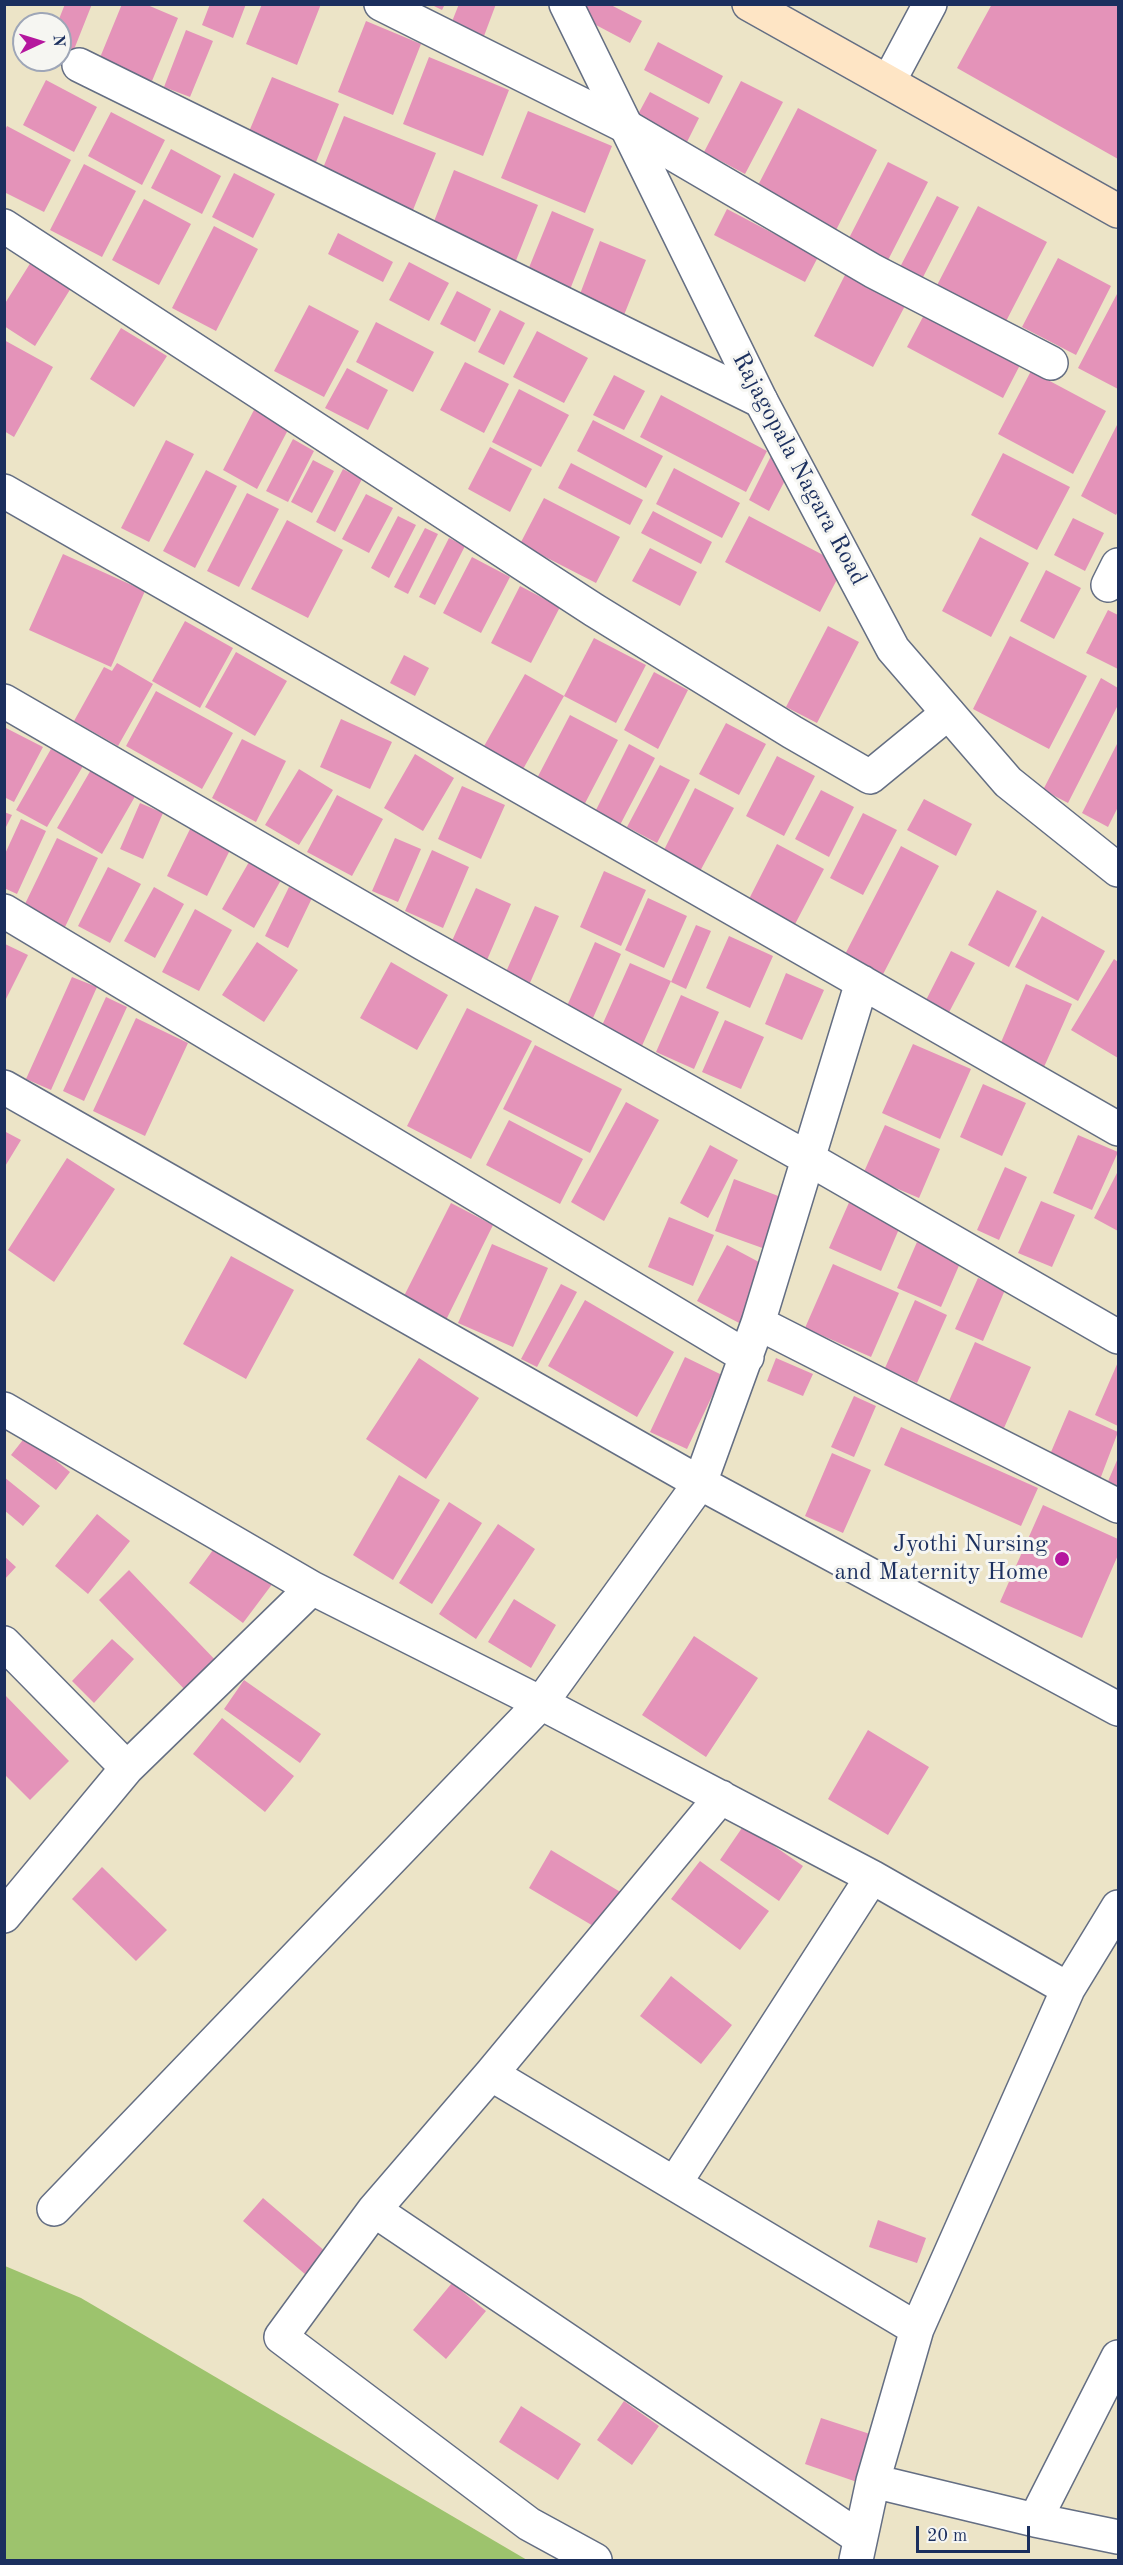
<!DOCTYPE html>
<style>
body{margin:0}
#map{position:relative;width:1123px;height:2565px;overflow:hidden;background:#ece4c7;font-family:"Old Standard TT",serif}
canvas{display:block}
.frame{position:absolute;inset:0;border:6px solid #1b2f5e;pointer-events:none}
.north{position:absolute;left:12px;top:12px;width:60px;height:60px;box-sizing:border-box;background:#f6f6f2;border:2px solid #9ea6b7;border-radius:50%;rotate:86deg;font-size:16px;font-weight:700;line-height:24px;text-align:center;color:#1b2f5e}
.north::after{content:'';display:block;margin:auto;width:21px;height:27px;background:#b5179e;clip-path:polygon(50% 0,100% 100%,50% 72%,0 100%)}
.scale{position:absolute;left:916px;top:2526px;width:114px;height:27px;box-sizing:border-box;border:3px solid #1b2f5e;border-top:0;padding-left:8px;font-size:18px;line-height:21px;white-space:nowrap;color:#1b2f5e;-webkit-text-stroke:4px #f6f6f2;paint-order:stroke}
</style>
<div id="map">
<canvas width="1123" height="2565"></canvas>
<div class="frame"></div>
<div class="north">N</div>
<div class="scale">20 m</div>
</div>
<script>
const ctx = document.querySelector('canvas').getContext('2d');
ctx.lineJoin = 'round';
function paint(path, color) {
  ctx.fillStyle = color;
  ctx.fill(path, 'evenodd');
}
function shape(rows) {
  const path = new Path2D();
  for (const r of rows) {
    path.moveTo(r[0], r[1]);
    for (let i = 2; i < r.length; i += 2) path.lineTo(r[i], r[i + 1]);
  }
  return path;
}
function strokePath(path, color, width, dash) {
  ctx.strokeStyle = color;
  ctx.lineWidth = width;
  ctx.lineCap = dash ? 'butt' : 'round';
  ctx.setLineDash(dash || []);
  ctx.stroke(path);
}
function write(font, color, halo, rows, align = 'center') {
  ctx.font = font + ' "Old Standard TT",serif';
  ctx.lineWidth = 6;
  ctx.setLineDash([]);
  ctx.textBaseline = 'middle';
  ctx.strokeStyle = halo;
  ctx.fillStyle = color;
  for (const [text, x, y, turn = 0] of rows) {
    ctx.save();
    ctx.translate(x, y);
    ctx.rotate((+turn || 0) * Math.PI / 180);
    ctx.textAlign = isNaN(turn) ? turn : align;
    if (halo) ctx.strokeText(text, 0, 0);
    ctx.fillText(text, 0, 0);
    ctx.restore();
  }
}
paint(shape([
 [5,2266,81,2298,527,2560,5,2560]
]), '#9dc36d');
paint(shape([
 [65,4,92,4,73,52,60,47,60,24,57,24],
 [122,4,145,4,178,18,152,81,99,60],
 [210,4,246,4,233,38,202,25],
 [262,4,321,4,297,65,246,44],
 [430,4,445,4,442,10],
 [459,4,496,4,484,36,451,24],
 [585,4,609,4,642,21,630,43,579,16],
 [992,4,1118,4,1118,159,957,68],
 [366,21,421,44,393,115,338,92],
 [186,30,213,41,190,97,164,87],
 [658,42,723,76,709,104,644,70],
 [429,57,509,90,483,156,403,124],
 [272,77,339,104,316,162,248,134],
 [46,80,97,107,74,152,23,125],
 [741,81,783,102,745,174,704,152],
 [650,92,699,118,686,144,636,118],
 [798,108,877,150,834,234,754,193],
 [528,111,612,146,585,213,501,178],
 [111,112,165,140,142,185,88,156],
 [344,116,436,153,411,215,319,178],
 [7,126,71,160,44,212,4,192,4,132],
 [171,149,221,176,202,214,151,188],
 [888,162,928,182,886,264,846,244],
 [84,164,136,191,102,257,50,230],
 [454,170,538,205,515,263,431,229],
 [234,173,275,194,253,238,212,217],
 [937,196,959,207,920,283,898,271],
 [144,199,191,224,159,285,112,260],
 [978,206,1047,242,1002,329,933,293],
 [727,209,818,257,805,282,714,235],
 [552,211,594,229,569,292,526,275],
 [214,226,258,249,216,331,172,308],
 [338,233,393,262,383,282,328,254],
 [600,241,646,260,622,320,577,302],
 [1058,258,1111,286,1076,355,1022,327],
 [31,262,71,288,35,346,4,326,4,305],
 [409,262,449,283,429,321,389,300],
 [847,271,907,302,873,367,814,336],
 [457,291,491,309,475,342,440,324],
 [1117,294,1118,295,1118,389,1078,368],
 [309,305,359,331,324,397,274,371],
 [500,310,525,323,504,365,478,352],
 [924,315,1020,365,1003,398,907,347],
 [376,322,434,352,413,392,356,362],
 [121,328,167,356,134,407,90,379],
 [537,331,588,358,564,403,513,377],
 [4,340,53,367,14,437,4,431],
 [465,362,509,384,484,433,440,410],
 [347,368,388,390,368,430,325,408],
 [1031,371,1106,411,1073,474,998,434],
 [614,375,645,391,624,430,593,415],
 [519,389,569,415,541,467,492,442],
 [661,395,767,451,746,492,640,437],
 [255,408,290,426,257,489,223,470],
 [593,420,663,456,646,488,577,451],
 [1118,423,1118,511,1116,515,1081,496],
 [293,439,314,451,288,502,266,491],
 [166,440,194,454,149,542,121,528],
 [490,447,532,469,510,512,468,489],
 [1003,453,1070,487,1037,550,971,515],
 [772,454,793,465,769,511,749,500],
 [313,460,334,471,312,513,291,502],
 [571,463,643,500,630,525,558,488],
 [674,468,740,503,722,538,656,504],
 [343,469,362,479,335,532,316,522],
 [206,470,237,486,195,568,163,551],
 [247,493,279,509,239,587,207,571],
 [366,494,393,508,369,553,342,539],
 [544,498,620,537,596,583,520,544],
 [653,511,712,542,701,564,641,533],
 [398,516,416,525,389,578,371,568],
 [749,516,844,566,820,612,725,562],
 [1073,518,1104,533,1085,571,1054,555],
 [287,520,343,550,308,618,251,589],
 [425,528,438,534,408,594,394,587],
 [980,537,1029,563,991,637,942,611],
 [449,538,465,546,435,605,419,597],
 [650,548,697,572,680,606,632,581],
 [63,554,145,591,111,667,29,630],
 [472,557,510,577,481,633,443,613],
 [1046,570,1081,588,1054,639,1020,621],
 [520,586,560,607,531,663,491,643],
 [1108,610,1118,615,1118,669,1086,653],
 [185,621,233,648,200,708,152,681],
 [828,626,859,642,817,723,786,707],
 [1010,636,1087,676,1049,749,973,709],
 [594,638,646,665,616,723,564,696],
 [236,652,287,681,255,736,205,707],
 [404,655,429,668,415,696,390,683],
 [117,663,153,684,118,746,74,721,104,667,112,671],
 [654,672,688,690,658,749,624,730],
 [525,674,564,696,522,771,483,748],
 [1101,678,1118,688,1118,705,1068,803,1043,790],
 [156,691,233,733,202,789,126,746],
 [570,715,618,740,582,809,534,784],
 [341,719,392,742,370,789,320,767],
 [726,723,766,744,739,795,699,774],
 [4,727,43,747,14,802,4,797],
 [242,739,286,761,256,822,212,798],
 [1118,742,1118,807,1108,827,1082,813],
 [629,744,655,758,620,825,595,812],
 [51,749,83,766,47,827,16,810],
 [415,754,454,778,423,831,384,808],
 [777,756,815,776,784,836,746,816],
 [660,765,690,780,657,843,627,827],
 [92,768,137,793,102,854,57,828],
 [299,769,333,790,299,845,265,825],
 [462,786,505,805,481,859,438,839],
 [695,788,734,808,698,875,661,856],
 [821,790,854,807,829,857,795,839],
 [337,795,383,819,352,876,307,852],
 [924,799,972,824,956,856,907,830],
 [140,803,163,813,143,859,120,849],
 [4,812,12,815,4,831],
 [863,813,897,830,863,895,830,878],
 [21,819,46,831,17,894,4,888,4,856],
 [191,827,231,848,207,896,167,876],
 [57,838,98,858,65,927,24,906],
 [395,838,421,849,398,902,372,891],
 [777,844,824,869,794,926,748,901],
 [901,846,939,866,878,984,840,964],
 [432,850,469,867,443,928,405,911],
 [249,862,281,880,254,928,222,909],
 [108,867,141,884,110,943,78,926],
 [604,871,646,890,621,946,580,927],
 [154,887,184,904,155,958,124,941],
 [289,887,312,898,288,948,265,936],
 [476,888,511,904,487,960,451,943],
 [997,890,1037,911,1009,967,968,945],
 [648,898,687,916,664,968,625,950],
 [535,906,559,916,526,992,502,981],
 [195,909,232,930,199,991,162,972],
 [1042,916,1105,951,1078,1001,1015,967],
 [696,925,711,931,686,989,671,982],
 [729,936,773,956,750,1008,706,988],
 [257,942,298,970,264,1022,222,995],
 [595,942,621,954,593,1018,567,1006],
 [5,944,28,955,4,1003,4,946],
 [951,951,975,963,946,1018,923,1006],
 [1114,959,1118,962,1118,1058,1071,1030],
 [391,962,448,995,417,1050,360,1018],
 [630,963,671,981,641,1048,600,1030],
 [786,973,824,990,802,1040,765,1024],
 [72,977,97,987,51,1090,26,1079],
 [1026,984,1072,1004,1044,1067,999,1047],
 [681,995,719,1012,694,1069,656,1052],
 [106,997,127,1007,84,1101,63,1091],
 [467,1008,532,1041,471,1159,407,1126],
 [136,1018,188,1043,145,1136,93,1111],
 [725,1020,764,1037,741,1089,702,1072],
 [913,1044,971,1069,940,1139,882,1113],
 [535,1045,622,1089,590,1153,503,1109],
 [983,1084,1026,1103,1002,1156,960,1137],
 [626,1102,659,1120,604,1221,571,1202],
 [509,1120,583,1159,560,1204,486,1165],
 [885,1125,940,1149,919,1198,863,1174],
 [4,1131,21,1140,4,1168],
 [1078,1135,1118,1152,1092,1210,1053,1193],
 [710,1145,738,1160,708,1218,680,1203],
 [67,1158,115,1189,54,1282,8,1250],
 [1005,1167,1027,1177,999,1240,977,1230],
 [1118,1171,1118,1231,1094,1218],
 [734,1179,786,1199,768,1250,715,1231],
 [851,1198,902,1222,881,1271,829,1248],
 [1041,1201,1075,1215,1052,1267,1018,1253],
 [451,1203,493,1225,446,1320,403,1298],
 [669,1217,714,1235,693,1286,648,1267],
 [917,1242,961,1261,941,1307,897,1288],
 [492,1244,548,1268,513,1347,458,1323],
 [727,1245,772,1269,743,1325,697,1301],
 [231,1256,294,1290,246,1379,183,1344],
 [833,1264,899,1293,871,1357,805,1328],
 [978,1278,1005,1290,983,1341,955,1329],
 [561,1284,577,1292,537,1367,521,1359],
 [585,1300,674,1352,637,1417,548,1366],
 [915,1300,947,1315,917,1383,885,1368],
 [975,1342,1031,1367,1004,1428,948,1403],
 [685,1357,722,1375,687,1449,650,1432],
 [419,1358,479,1398,426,1479,366,1439],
 [776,1358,813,1374,803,1396,767,1381],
 [1118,1362,1118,1426,1095,1415],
 [854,1396,876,1406,854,1457,831,1447],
 [1069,1410,1118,1432,1099,1482,1048,1459],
 [901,1427,1038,1488,1021,1526,884,1465],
 [26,1436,70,1472,56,1490,11,1455],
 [832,1453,871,1470,843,1533,805,1516],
 [1118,1458,1118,1499,1103,1493],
 [399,1475,440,1500,393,1580,353,1555],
 [4,1477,40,1506,23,1526,4,1510],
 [449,1502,482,1523,432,1604,399,1583],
 [1043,1505,1118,1539,1118,1555,1082,1638,1000,1602],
 [97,1514,130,1541,88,1594,55,1566],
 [498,1524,535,1549,476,1639,439,1614],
 [221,1539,276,1579,243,1623,189,1583],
 [4,1556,16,1567,4,1580],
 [129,1570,220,1665,189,1694,99,1600],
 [514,1599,556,1625,531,1668,488,1642],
 [694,1636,758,1678,706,1757,642,1715],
 [112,1639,134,1659,94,1703,72,1681],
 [244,1680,321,1734,300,1763,224,1709],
 [5,1695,69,1761,30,1800,5,1775],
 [222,1718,294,1776,265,1812,193,1754],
 [868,1730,929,1767,888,1835,828,1799],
 [744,1825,803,1866,779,1901,720,1860],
 [551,1850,622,1893,600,1930,529,1888],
 [700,1861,769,1911,740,1950,671,1899],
 [102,1867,167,1930,136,1961,72,1899],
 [671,1976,732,2025,701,2064,640,2016],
 [263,2198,326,2252,306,2275,243,2221],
 [878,2220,926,2238,917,2263,869,2247],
 [452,2283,486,2311,446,2359,413,2330],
 [624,2401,659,2426,632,2465,597,2440],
 [521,2406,581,2444,558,2480,499,2442],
 [821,2418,873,2435,857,2482,805,2464]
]), '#e493b9');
const minor = shape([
 [381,4,627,127,873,271,1051,363],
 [79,65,761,401],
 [889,81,930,4],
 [4,226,594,610,792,732,870,777,948,713],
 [4,491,1118,1129],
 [1108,585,1118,565],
 [4,701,424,944,809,1159,1118,1337],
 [4,911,747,1357],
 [4,1087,700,1483,1118,1709],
 [758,1323,1118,1506],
 [4,1409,312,1588,541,1703,872,1877,1068,1989],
 [4,1643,127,1768],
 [4,1916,127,1768,312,1588],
 [491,2074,917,2329],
 [675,2183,872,1877],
 [54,2209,541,1703,700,1483,758,1323,862,982],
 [374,2210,860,2538],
 [873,2481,1035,2520,1118,2357],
 [1035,2520,1118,2537],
 [595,2560,529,2524,281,2337,374,2210,491,2074,721,1797],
 [856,2560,873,2481,917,2329,1068,1989,1118,1907]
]);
const tertiary = shape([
 [566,4,761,401,893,649,1008,782,1118,870]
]);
const secondary = shape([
 [749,4,1118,211]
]);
strokePath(minor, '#646e83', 36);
strokePath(tertiary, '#646e83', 36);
strokePath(secondary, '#646e83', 36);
strokePath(minor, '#fff', 33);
strokePath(tertiary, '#fff', 33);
strokePath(secondary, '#fee5c5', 33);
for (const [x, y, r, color] of [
 [1062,1559,8,"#b5179e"]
]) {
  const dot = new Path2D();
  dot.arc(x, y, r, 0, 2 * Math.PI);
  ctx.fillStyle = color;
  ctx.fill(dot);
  strokePath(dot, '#f6f6f2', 2);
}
write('24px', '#1b2f5e', '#f6f6f2', [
 ["Rajagopala Nagara Road",799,469,62]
]);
write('24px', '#1b2f5e', '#f6f6f2', [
 ["Jyothi Nursing",1048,1545],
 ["and Maternity Home",1048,1573]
], 'right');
</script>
